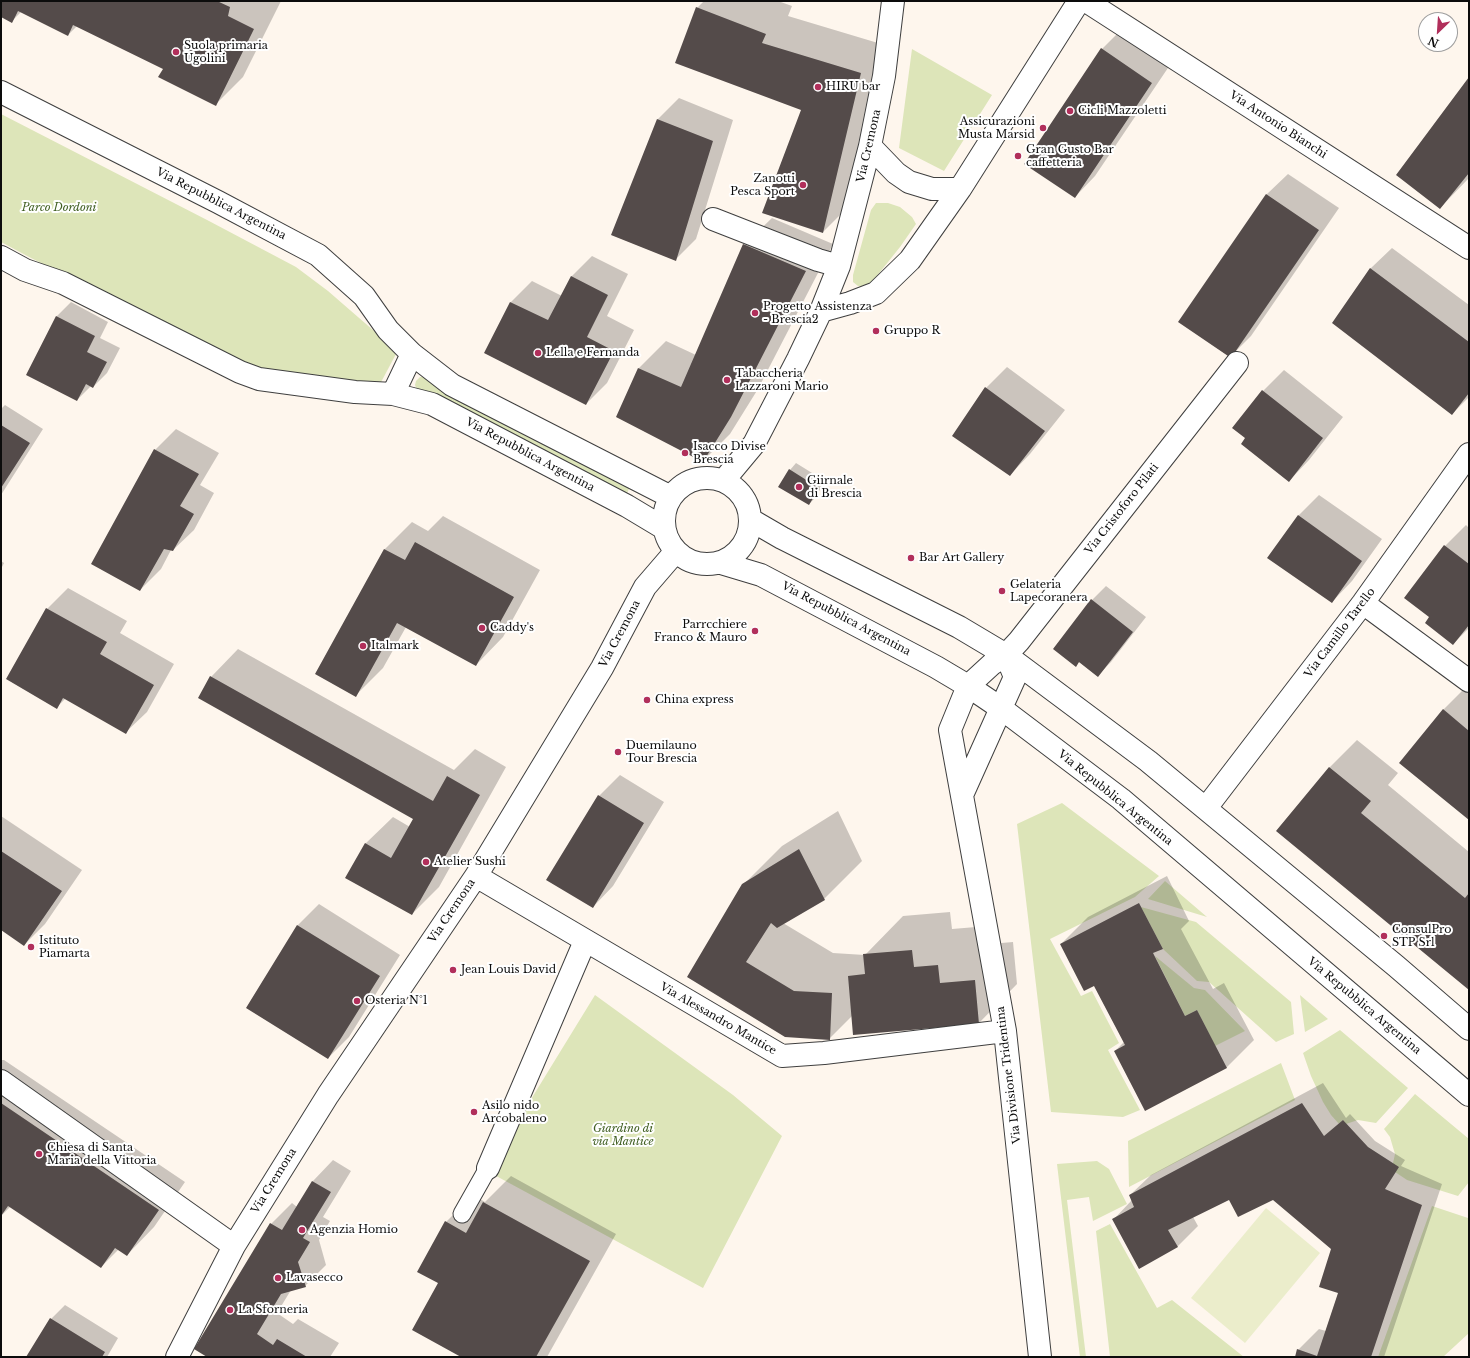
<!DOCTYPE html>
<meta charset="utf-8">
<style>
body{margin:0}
#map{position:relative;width:1470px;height:1358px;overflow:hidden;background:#fef6ed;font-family:"Libre Baskerville",serif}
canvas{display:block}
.frame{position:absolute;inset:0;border:2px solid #0c0c0c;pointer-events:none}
.north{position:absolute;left:1418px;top:12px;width:40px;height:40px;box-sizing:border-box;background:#fff;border:1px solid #9e9e9e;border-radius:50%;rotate:205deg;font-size:11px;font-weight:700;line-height:16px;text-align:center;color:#0c0c0c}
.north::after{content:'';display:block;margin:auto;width:14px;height:18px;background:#b12f5b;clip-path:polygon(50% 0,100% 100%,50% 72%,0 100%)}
</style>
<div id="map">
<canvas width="1470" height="1358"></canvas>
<div class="frame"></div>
<div class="north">N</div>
</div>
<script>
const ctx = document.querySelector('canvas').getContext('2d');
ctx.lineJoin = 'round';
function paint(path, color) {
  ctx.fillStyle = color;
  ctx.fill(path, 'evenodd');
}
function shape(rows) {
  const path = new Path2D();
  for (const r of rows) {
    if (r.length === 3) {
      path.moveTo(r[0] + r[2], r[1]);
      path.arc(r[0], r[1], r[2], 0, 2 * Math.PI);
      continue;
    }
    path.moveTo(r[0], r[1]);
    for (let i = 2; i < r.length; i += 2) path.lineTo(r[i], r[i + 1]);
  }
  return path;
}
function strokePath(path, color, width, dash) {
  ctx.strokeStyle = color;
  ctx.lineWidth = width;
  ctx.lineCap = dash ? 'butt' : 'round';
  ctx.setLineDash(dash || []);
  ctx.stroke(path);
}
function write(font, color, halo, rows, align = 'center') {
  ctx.font = font + ' "Libre Baskerville",serif';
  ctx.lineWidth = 4;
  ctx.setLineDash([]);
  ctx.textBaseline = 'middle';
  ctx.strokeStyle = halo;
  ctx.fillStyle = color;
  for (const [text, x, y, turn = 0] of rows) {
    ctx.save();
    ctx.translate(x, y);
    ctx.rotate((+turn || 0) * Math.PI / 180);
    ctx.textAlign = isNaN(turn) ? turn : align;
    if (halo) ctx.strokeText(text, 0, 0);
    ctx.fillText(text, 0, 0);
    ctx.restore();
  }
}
paint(shape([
 [912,49,992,95,944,171,899,148],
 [1,114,209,221,296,267,328,291,396,350,396,354,379,386,262,370,217,351,31,258,1,242],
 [876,203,888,203,900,207,912,217,916,224,900,247,872,282,866,287,858,286,853,282,853,275,871,210],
 [420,377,424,377,630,487,625,497,417,390,415,385,416,381],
 [1062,803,1159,876,1135,897,1050,939,1081,996,1092,991,1119,1043,1108,1050,1140,1110,1123,1117,1051,1112,1017,824],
 [1165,881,1207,917,1148,899],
 [1141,907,1196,922,1291,1002,1294,1034,1276,1042,1209,982,1197,981,1163,949],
 [1155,956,1194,988,1205,990,1245,1031,1215,1046,1197,1010,1185,1016],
 [595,995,733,1095,782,1136,703,1288,487,1171],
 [1300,995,1328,1019,1305,1032],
 [1340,1030,1408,1088,1376,1123,1358,1120,1346,1124,1343,1120,1339,1124,1331,1115,1323,1102,1311,1076,1303,1053],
 [1281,1063,1295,1100,1129,1187,1128,1141],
 [1415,1094,1469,1139,1469,1182,1458,1196,1407,1180,1395,1172,1393,1163,1395,1154,1392,1144,1390,1137,1384,1129],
 [1097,1161,1109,1169,1127,1204,1093,1221,1089,1197,1067,1200,1086,1357,1080,1357,1057,1164],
 [1432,1206,1468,1218,1469,1217,1469,1333,1443,1357,1378,1357],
 [1110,1224,1157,1308,1172,1300,1244,1357,1110,1357,1096,1231]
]), '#dde5b9');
paint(shape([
 [1266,1208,1320,1253,1245,1343,1191,1298]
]), '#ebedcb');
paint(shape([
 [1,1,281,1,243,77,216,104,164,68,77,26,68,35,21,12,12,21,1,16],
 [704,1,778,1,792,6,788,16,888,46,850,205,823,232,802,110,697,8],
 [1123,28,1172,62,1095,176,1075,197,1102,49],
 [1469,79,1469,178,1440,208],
 [679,98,733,120,696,239,675,260,612,235,658,119],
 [1288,174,1339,208,1251,336,1230,357,1180,322,1267,194],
 [772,218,833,244,758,389,730,434,703,461,617,417,639,368,666,341,696,355,744,245],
 [1392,248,1469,305,1469,397,1452,414,1334,323,1371,268],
 [592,256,628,274,607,316,634,330,607,383,586,404,485,353,511,302,532,281,562,296,572,276],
 [71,302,108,322,100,338,120,348,107,373,93,387,91,386,77,400,27,374,57,316],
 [1007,367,1065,410,1030,454,1010,475,986,388],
 [1284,370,1343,417,1309,460,1289,481,1247,438,1263,391],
 [5,405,43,429,1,495,1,409],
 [176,429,219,453,200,485,214,493,194,530,173,550,171,550,161,569,140,590,155,450],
 [796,463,825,481,815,498,809,504,790,470],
 [1319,495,1382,539,1352,581,1332,602,1269,557,1299,515],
 [443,516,540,570,503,637,476,665,406,627,383,668,356,695,316,673,385,549,412,522,428,531],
 [1466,525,1469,528,1469,628,1453,644,1431,617,1445,546],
 [1,561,4,563,1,569],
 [1106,586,1146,617,1111,662,1097,676,1079,662,1075,666,1054,648,1092,600],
 [68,588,127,621,120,633,174,664,147,712,126,732,66,698,57,707,47,609],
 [238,649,454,770,475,749,506,767,439,887,412,914,365,844,393,817,410,827,414,819,211,677],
 [1464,689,1469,693,1469,819,1443,710],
 [1357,740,1398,773,1388,785,1469,852,1469,988,1277,830,1330,767],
 [620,775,664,802,613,886,593,907,599,796],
 [838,811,862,861,824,899,783,923,833,953,865,955,903,916,950,912,952,929,976,927,978,945,1013,942,1017,984,979,1023,852,1016,829,1039,689,977,743,885,782,846],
 [1,816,82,870,45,924,24,945,1,929],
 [1167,876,1189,921,1181,929,1213,989,1224,983,1254,1040,1226,1068,1115,1051,1124,1042,1094,985,1061,944,1088,917],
 [319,904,400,955,349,1037,328,1058,247,1007,298,925],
 [1,1060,4,1060,185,1182,154,1227,127,1255,119,1249,101,1267,11,1206,1,1216],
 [1323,1083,1346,1118,1350,1114,1375,1141,1405,1160,1401,1166,1442,1184,1384,1357,1296,1357,1298,1350,1319,1329,1326,1331,1339,1292,1332,1249,1273,1199,1229,1199,1193,1217,1198,1226,1178,1246,1139,1268,1114,1219,1132,1200,1130,1195,1151,1175],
 [333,1160,351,1171,323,1217,330,1221,319,1240,326,1265,305,1286,291,1290,277,1313,293,1324,298,1319,339,1343,330,1357,209,1357,271,1224,292,1203,297,1207,313,1181],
 [511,1176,616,1234,547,1357,464,1357,439,1283,446,1222,473,1195,485,1202],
 [65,1305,118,1338,107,1357,27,1357,51,1319]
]), '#0003');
paint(shape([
 [1,1,217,1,230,7,228,16,254,29,216,106,158,77,163,69,73,25,68,36,18,11,12,23,1,17],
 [696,7,766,34,762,43,861,73,823,233,762,213,801,110,675,63],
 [1101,48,1152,83,1075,198,1024,164],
 [1469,77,1469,173,1440,209,1396,175],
 [657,119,713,141,676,261,611,235],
 [1266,194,1319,230,1231,358,1178,322],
 [743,244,806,271,731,417,703,462,616,417,638,368,681,387],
 [1370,268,1469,342,1469,393,1452,415,1332,323],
 [571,276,608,295,587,337,614,351,586,405,484,353,510,302,548,320],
 [56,316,95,336,87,352,107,362,93,388,86,384,77,401,26,375],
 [985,387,1045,431,1010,476,952,436],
 [1262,390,1323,438,1289,482,1241,444,1245,438,1232,428],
 [1,425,30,443,1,488],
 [154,449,199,474,180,506,194,514,173,551,164,549,140,591,91,564],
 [789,469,819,488,809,505,778,487],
 [1298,515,1362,561,1332,603,1267,558],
 [415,542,514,597,476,666,397,623,356,697,315,674,384,549,405,560],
 [1444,545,1469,564,1469,625,1453,645,1425,623,1429,617,1404,598],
 [1091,599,1133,632,1098,677,1079,662,1076,667,1053,649],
 [46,608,107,642,100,654,154,685,126,734,63,698,57,709,6,679],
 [210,676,433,801,447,776,480,795,412,915,345,878,365,843,391,858,413,819,198,698],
 [1443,709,1469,731,1469,820,1399,763],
 [1329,767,1371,801,1361,813,1465,898,1469,893,1469,990,1276,831],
 [598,795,644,823,593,908,546,880],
 [799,849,825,900,777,928,771,923,746,962,794,991,832,993,830,1040,785,1037,687,977,742,884],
 [1,851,62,891,24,946,1,930],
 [1139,903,1163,949,1153,953,1185,1016,1197,1010,1227,1068,1145,1111,1114,1051,1125,1045,1094,986,1084,991,1060,944],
 [297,925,380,976,328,1059,246,1008],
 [912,950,914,967,938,965,940,983,975,980,979,1024,853,1035,848,976,865,974,863,954],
 [1,1103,159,1210,127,1256,115,1248,101,1268,8,1206,1,1216],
 [1302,1103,1324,1136,1343,1120,1368,1147,1399,1167,1385,1189,1422,1205,1371,1357,1295,1357,1297,1349,1317,1356,1338,1293,1319,1287,1331,1249,1273,1200,1238,1217,1229,1200,1168,1230,1178,1247,1139,1269,1112,1219,1134,1207,1129,1195],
 [312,1181,331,1192,303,1238,310,1242,298,1262,306,1287,281,1294,257,1334,273,1345,277,1339,307,1357,207,1357,194,1349,270,1223,282,1230],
 [483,1202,590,1261,536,1357,461,1357,412,1330,438,1283,417,1272,445,1221,466,1233],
 [50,1318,105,1352,102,1357,26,1357]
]), '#544b4a');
const lane = shape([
 [462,1214,488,1168]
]);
const street = shape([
 [1086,1,1469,248],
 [1,92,218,202,318,255,364,296,388,330,412,354,452,385,671,497],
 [870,146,896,173,909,182,932,189,960,189],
 [713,219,818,260,839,266],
 [1,257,25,270,63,283,240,372,259,379,355,392,393,394,432,404,627,506,662,527],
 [821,311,850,303,876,293,910,260,960,189,1079,1],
 [393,394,412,354],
 [707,521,43],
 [724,480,754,444,798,359,821,311,839,266,870,146,884,76,893,1],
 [751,520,782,538,959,627,1006,655,1148,761,1396,966,1469,1029],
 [721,563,761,575,936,667,968,686,1002,709,1121,799,1469,1095],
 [1363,603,1469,681],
 [962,795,1015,677,1006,655],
 [1206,808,1363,603,1469,454],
 [476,876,782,1056,824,1053,1005,1031],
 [1,1081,234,1246],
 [488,1168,585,941],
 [177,1357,234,1246,328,1095,476,876,602,668,645,587,676,551],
 [1040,1357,1005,1031,950,730,968,686,992,664,1006,655,1019,641,1237,363]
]);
strokePath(lane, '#3f3f3f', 19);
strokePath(street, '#3f3f3f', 24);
strokePath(lane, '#fff', 17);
strokePath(street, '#fff', 22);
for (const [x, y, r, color] of [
 [176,52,4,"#b12f5b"],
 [818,87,4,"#b12f5b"],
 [1070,111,4,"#b12f5b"],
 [1043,128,4,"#b12f5b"],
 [1018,156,4,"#b12f5b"],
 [803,185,4,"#b12f5b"],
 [755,313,4,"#b12f5b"],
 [876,331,4,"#b12f5b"],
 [538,353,4,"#b12f5b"],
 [727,380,4,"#b12f5b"],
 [685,453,4,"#b12f5b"],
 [799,487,4,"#b12f5b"],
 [911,558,4,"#b12f5b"],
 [1002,591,4,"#b12f5b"],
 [482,628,4,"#b12f5b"],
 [755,631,4,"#b12f5b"],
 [363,646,4,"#b12f5b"],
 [647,700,4,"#b12f5b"],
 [618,752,4,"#b12f5b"],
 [426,862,4,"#b12f5b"],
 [1384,936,4,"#b12f5b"],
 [31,947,4,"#b12f5b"],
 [453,970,4,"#b12f5b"],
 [357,1001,4,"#b12f5b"],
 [474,1112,4,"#b12f5b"],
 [39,1154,4,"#b12f5b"],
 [302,1230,4,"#b12f5b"],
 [278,1278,4,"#b12f5b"],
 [230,1310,4,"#b12f5b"]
]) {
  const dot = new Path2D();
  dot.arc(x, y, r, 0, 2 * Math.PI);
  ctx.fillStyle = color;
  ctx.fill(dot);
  strokePath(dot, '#fff', 1.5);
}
write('11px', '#0c0c0c', '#fff', [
 ["Suola primaria",184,46],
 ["Ugolini",184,59],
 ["HIRU bar",826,87],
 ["Cicli Mazzoletti",1078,111],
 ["Assicurazioni",1035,122,"right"],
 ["Musta Marsid",1035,135,"right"],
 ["Gran Gusto Bar",1026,150],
 ["caffetteria",1026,163],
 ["Zanotti",795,179,"right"],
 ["Pesca Sport",795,192,"right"],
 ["Progetto Assistenza",763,307],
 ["- Brescia2",763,320],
 ["Gruppo R",884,331],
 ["Lella e Fernanda",546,353],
 ["Tabaccheria",735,374],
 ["Lazzaroni Mario",735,387],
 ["Isacco Divise",693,447],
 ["Brescia",693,460],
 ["Giirnale",807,481],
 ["di Brescia",807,494],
 ["Bar Art Gallery",919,558],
 ["Gelateria",1010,585],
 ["Lapecoranera",1010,598],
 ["Parrcchiere",747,625,"right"],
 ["Franco & Mauro",747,638,"right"],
 ["Caddy's",490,628],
 ["Italmark",371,646],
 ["China express",655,700],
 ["Duemilauno",626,746],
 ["Tour Brescia",626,759],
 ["Atelier Sushi",434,862],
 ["ConsulPro",1392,930],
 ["STP Srl",1392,943],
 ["Istituto",39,941],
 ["Piamarta",39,954],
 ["Jean Louis David",461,970],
 ["Osteria N°1",365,1001],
 ["Asilo nido",482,1106],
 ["Arcobaleno",482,1119],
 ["Chiesa di Santa",47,1148],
 ["Maria della Vittoria",47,1161],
 ["Agenzia Homio",310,1230],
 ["Lavasecco",286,1278],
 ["La Sforneria",238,1310]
], 'left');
write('11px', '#0c0c0c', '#fff', [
 ["Via Antonio Bianchi",1278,125,33],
 ["Via Cremona",869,146,-77],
 ["Via Repubblica Argentina",221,204,27],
 ["Via Repubblica Argentina",530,455,28],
 ["Via Cristoforo Pilati",1122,509,-52],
 ["Via Repubblica Argentina",846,619,28],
 ["Via Camillo Tarello",1340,633,-53],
 ["Via Cremona",620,634,-62],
 ["Via Repubblica Argentina",1115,798,39],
 ["Via Cremona",452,911,-56],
 ["Via Repubblica Argentina",1364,1006,40],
 ["Via Alessandro Mantice",718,1019,30],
 ["Via Divisione Tridentina",1009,1075,-97],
 ["Via Cremona",274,1181,-58]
]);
write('italic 11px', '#405f22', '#fff', [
 ["Parco Dordoni",59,208],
 ["Giardino di",623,1129],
 ["via Mantice",623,1142]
]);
</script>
